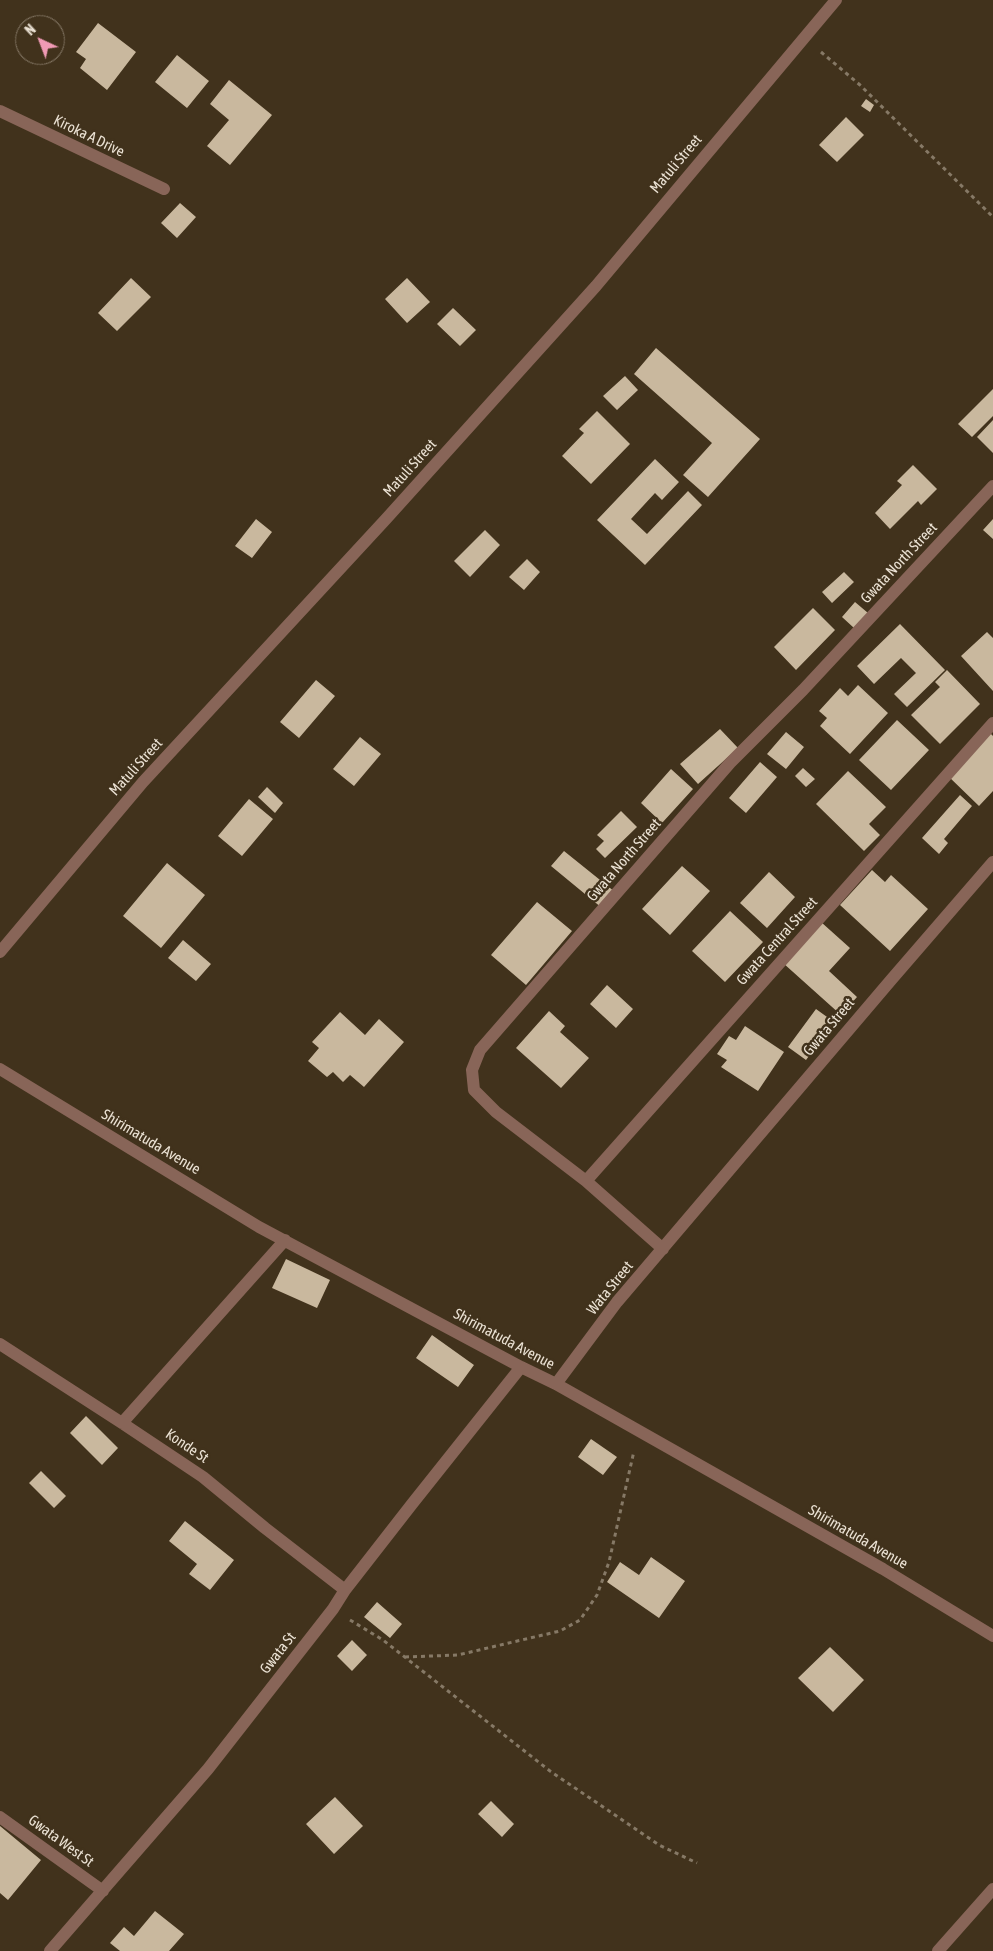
<!DOCTYPE html>
<style>
body{margin:0}
#map{position:relative;width:993px;height:1951px;overflow:hidden;background:#41321c;font-family:"Asap Condensed",sans-serif}
canvas{display:block}
.north{position:absolute;left:15px;top:15px;width:50px;height:50px;box-sizing:border-box;background:#41321c;border:1px solid #857866;border-radius:50%;rotate:317deg;font-size:14px;font-weight:700;line-height:20px;text-align:center;color:#ebe2d4}
.north::after{content:'';display:block;margin:auto;width:18px;height:22px;background:#f09ab5;clip-path:polygon(50% 0,100% 100%,50% 72%,0 100%)}
</style>
<div id="map">
<canvas width="993" height="1951"></canvas>
<div class="north">N</div>
</div>
<script>
const ctx = document.querySelector('canvas').getContext('2d');
ctx.lineJoin = 'round';
function paint(path, color) {
  ctx.fillStyle = color;
  ctx.fill(path, 'evenodd');
}
function shape(rows) {
  const path = new Path2D();
  for (const r of rows) {
    path.moveTo(r[0], r[1]);
    for (let i = 2; i < r.length; i += 2) path.lineTo(r[i], r[i + 1]);
  }
  return path;
}
function strokePath(path, color, width, dash) {
  ctx.strokeStyle = color;
  ctx.lineWidth = width;
  ctx.lineCap = dash ? 'butt' : 'round';
  ctx.setLineDash(dash || []);
  ctx.stroke(path);
}
function write(font, color, halo, rows, align = 'center') {
  ctx.font = font + ' "Asap Condensed",sans-serif';
  ctx.lineWidth = 5;
  ctx.setLineDash([]);
  ctx.textBaseline = 'middle';
  ctx.strokeStyle = halo;
  ctx.fillStyle = color;
  for (const [text, x, y, turn = 0] of rows) {
    ctx.save();
    ctx.translate(x, y);
    ctx.rotate((+turn || 0) * Math.PI / 180);
    ctx.textAlign = isNaN(turn) ? turn : align;
    if (halo) ctx.strokeText(text, 0, 0);
    ctx.fillText(text, 0, 0);
    ctx.restore();
  }
}
paint(shape([
 [98,23,136,52,107,90,80,68,86,59,76,52],
 [177,55,209,81,187,108,155,82],
 [229,80,272,115,230,165,207,146,229,120,210,104],
 [866,99,874,105,870,112,861,106],
 [846,117,864,135,837,162,819,145],
 [180,203,196,217,177,238,161,223],
 [131,278,151,297,117,331,98,313],
 [407,278,430,302,407,323,385,299],
 [453,308,476,330,460,346,437,324],
 [656,348,760,439,708,497,683,475,712,443,634,374],
 [625,376,638,390,617,410,603,396],
 [993,389,993,416,972,437,958,424],
 [597,411,630,444,591,484,562,456,584,433,579,429],
 [993,420,993,453,977,437],
 [655,459,679,482,662,500,655,493,631,519,647,534,688,491,702,505,645,565,597,520],
 [913,465,937,489,921,505,918,501,890,529,875,513,902,485,897,481],
 [256,519,272,532,252,558,235,546],
 [993,519,993,539,983,530],
 [485,530,500,545,470,577,454,561],
 [527,559,540,572,524,590,509,577],
 [844,572,854,582,832,603,822,592],
 [855,602,868,613,854,628,842,617],
 [813,608,835,630,796,670,774,647],
 [900,624,945,670,907,707,894,694,916,673,901,658,874,684,857,666],
 [987,632,993,638,993,691,961,656],
 [947,670,980,704,940,744,911,715,940,687,935,682],
 [316,680,335,696,299,738,280,722],
 [858,685,888,713,850,754,820,726,827,718,819,711,840,688,848,696],
 [897,720,929,750,891,790,859,760],
 [720,729,738,748,698,784,680,764],
 [786,732,804,747,786,769,767,754],
 [989,732,993,736,993,791,979,806,947,775],
 [360,737,381,754,354,786,333,769],
 [760,762,777,777,746,813,729,798],
 [803,768,815,779,806,787,795,776],
 [671,769,693,789,662,823,641,803],
 [848,771,886,807,869,824,880,835,864,851,816,804],
 [267,787,283,803,275,813,258,797],
 [960,795,972,806,944,839,948,843,939,854,922,838],
 [249,799,273,819,242,856,218,836],
 [621,811,637,827,605,858,596,849,604,841,597,835],
 [564,851,615,892,602,908,551,866],
 [167,863,205,895,161,948,123,916],
 [682,866,710,891,670,935,642,909],
 [872,870,885,882,891,875,928,909,890,951,840,905],
 [769,872,795,897,767,928,740,903],
 [537,902,572,931,526,985,491,955],
 [730,911,763,942,725,982,692,951],
 [821,922,850,948,829,971,857,997,841,1015,783,963],
 [183,940,211,964,196,981,168,958],
 [607,985,633,1009,616,1028,590,1004],
 [816,1009,834,1022,806,1060,788,1047],
 [549,1011,565,1026,560,1032,589,1058,561,1088,516,1048],
 [340,1012,365,1035,379,1019,404,1042,364,1087,350,1075,343,1082,333,1072,327,1077,308,1061,319,1048,312,1042],
 [745,1026,784,1052,758,1091,721,1067,727,1060,717,1054,729,1036,736,1040],
 [286,1259,330,1280,317,1308,272,1288],
 [432,1335,474,1365,458,1387,416,1358],
 [86,1416,118,1448,102,1465,70,1433],
 [591,1439,617,1457,603,1475,578,1457],
 [41,1471,66,1496,54,1508,29,1483],
 [185,1521,234,1560,210,1590,189,1574,197,1564,169,1541],
 [651,1557,685,1581,659,1618,607,1582,620,1562,639,1575],
 [377,1602,402,1624,390,1638,364,1617],
 [352,1640,367,1655,352,1671,337,1656],
 [830,1647,864,1680,833,1712,798,1678],
 [335,1797,363,1826,334,1854,306,1824],
 [491,1801,514,1824,502,1837,478,1814],
 [0,1826,41,1860,8,1900,0,1893],
 [155,1911,184,1934,169,1951,120,1951,110,1943,124,1927,134,1936]
]), '#c9b89e');
strokePath(shape([
 [821,52,860,85,993,217],
 [350,1620,383,1640,550,1771,659,1845,697,1863],
 [405,1657,458,1655,560,1631,580,1620,597,1595,609,1562,634,1451]
]), '#867966', 3, [4, 4]);
strokePath(shape([
 [0,111,164,189],
 [0,952,143,782,386,519,596,286,836,0],
 [0,1069,259,1227,521,1367,556,1384,883,1569,993,1636],
 [586,1181,993,723],
 [663,1249,586,1181,496,1112,474,1090,472,1070,480,1050,730,763,803,690,993,486],
 [0,1344,122,1423,203,1477,265,1528,345,1590],
 [556,1384,617,1302,891,980,993,862],
 [122,1423,285,1240],
 [0,1817,103,1891],
 [50,1951,208,1769,333,1609,345,1590,412,1504,521,1367],
 [938,1951,993,1889]
]), '#886558', 12);
write('15px', '#ebe2d4', '#41321c', [
 ["Kiroka A Drive",89,136,26],
 ["Matuli Street",676,164,-50],
 ["Matuli Street",410,468,-48],
 ["Gwata North Street",899,563,-47],
 ["Matuli Street",136,767,-48],
 ["Gwata North Street",624,860,-49],
 ["Gwata Central Street",777,941,-48],
 ["Gwata Street",829,1027,-50],
 ["Shirimatuda Avenue",151,1142,31],
 ["Wata Street",610,1288,-51],
 ["Shirimatuda Avenue",504,1339,28],
 ["Konde St",187,1446,34],
 ["Shirimatuda Avenue",858,1537,30],
 ["Gwata St",278,1653,-52],
 ["Gwata West St",61,1841,36]
]);
</script>
